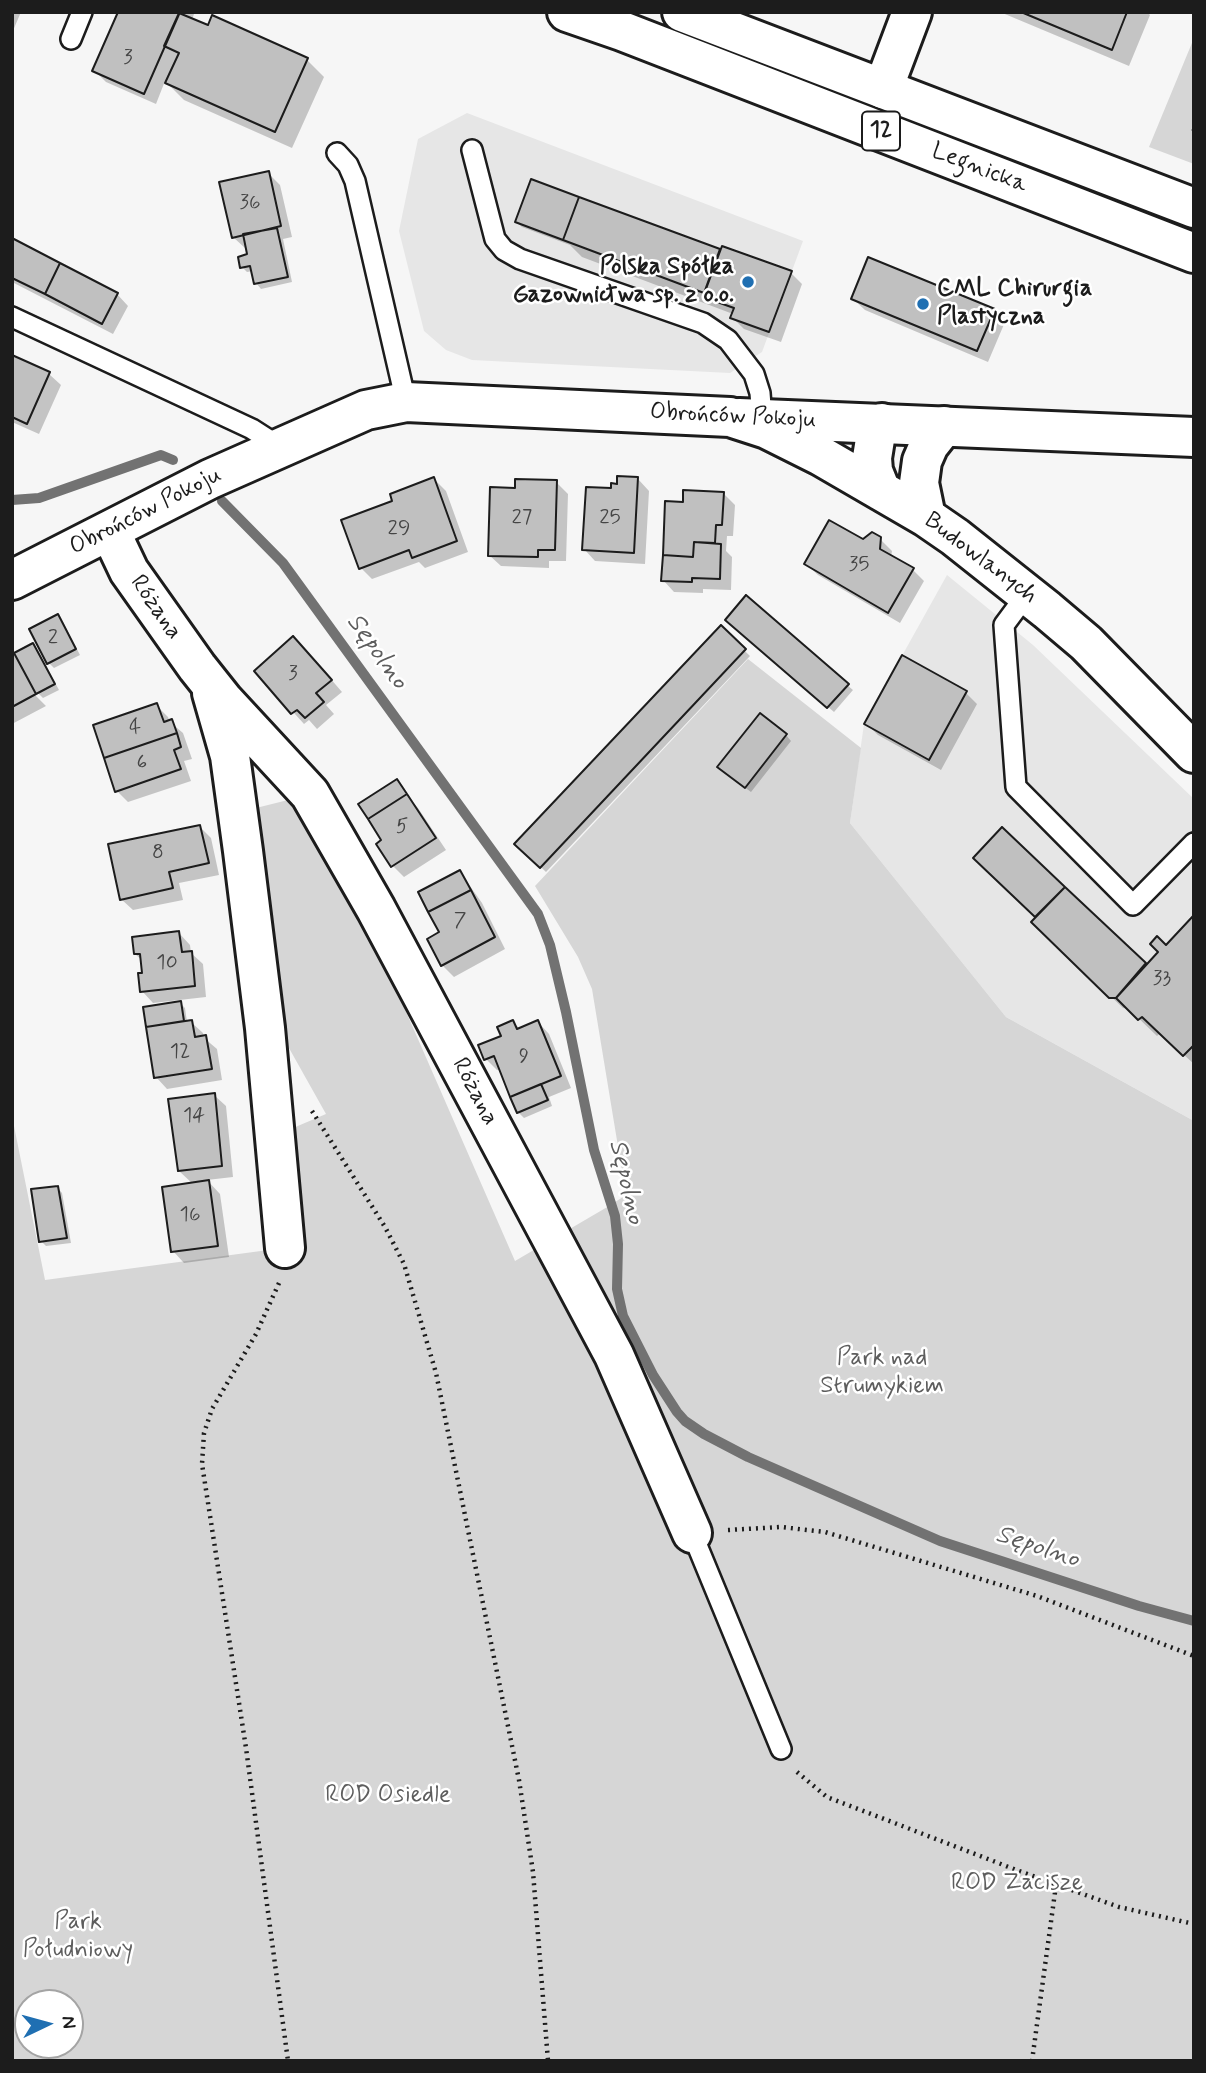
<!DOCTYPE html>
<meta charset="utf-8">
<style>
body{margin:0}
#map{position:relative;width:1206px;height:2073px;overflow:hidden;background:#f6f6f6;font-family:Mynerve,sans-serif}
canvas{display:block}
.frame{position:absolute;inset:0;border:14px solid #1c1c1c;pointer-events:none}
.north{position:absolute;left:14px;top:1989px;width:70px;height:70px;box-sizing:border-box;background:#fff;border:2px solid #a4a4a4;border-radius:50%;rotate:85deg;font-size:19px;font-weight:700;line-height:28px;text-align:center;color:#1c1c1c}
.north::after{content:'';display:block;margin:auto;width:24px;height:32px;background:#1f6fb2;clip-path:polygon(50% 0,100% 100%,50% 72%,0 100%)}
</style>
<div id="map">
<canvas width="1206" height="2073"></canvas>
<div class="frame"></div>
<div class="north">N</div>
</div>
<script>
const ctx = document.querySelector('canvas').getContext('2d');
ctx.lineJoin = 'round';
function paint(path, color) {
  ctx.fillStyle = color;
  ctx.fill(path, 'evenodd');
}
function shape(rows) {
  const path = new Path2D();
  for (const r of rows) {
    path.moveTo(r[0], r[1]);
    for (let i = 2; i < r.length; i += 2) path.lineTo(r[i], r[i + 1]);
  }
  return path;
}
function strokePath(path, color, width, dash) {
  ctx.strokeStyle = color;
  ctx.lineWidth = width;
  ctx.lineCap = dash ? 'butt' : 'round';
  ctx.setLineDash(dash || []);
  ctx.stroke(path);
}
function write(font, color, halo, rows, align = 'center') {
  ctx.font = font + ' Mynerve,sans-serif';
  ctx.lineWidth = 5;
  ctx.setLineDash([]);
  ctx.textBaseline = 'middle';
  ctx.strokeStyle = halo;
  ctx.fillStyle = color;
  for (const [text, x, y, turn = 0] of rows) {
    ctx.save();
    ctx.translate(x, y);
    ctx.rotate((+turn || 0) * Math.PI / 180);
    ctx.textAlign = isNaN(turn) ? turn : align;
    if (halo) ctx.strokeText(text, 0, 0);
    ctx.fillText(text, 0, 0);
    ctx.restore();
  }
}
paint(shape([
 [467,113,803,241,762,352,730,373,472,360,446,350,424,331,399,231,418,139],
 [947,575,1033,645,1194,799,1194,1121,1006,1017,850,823,864,724]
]), '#e6e6e6');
paint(shape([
 [1194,38,1194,164,1149,147],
 [748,659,861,748,850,823,1006,1017,1194,1121,1194,2061,12,2061,12,1116,45,1280,298,1246,286,1131,326,1114,280,1032,252,809,296,798,376,943,515,1261,609,1206,626,1195,592,989,578,957,535,886],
 [28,2003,70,2003,70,2045,28,2045]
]), '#d6d6d6');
paint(shape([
 [12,12,21,12,12,33],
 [120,12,192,12,194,14,192,20,307,60,324,77,292,148,184,100,165,81,156,104,106,82,94,70],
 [1000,12,1147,12,1150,15,1129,66],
 [268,173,280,185,292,237,283,239,292,282,261,289,256,283,253,271,247,272,242,267,250,256,248,248,245,248,233,237],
 [517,222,719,251,791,273,802,284,781,342,744,329,732,317,733,314,582,257,570,245,522,227],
 [12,240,117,294,128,306,113,334,12,282],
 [853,299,994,311,1005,322,988,362,865,310],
 [12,357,49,374,61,385,39,434,12,422],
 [434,479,446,491,468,552,425,568,419,562,372,579,361,568,394,502],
 [638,479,649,491,645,564,595,561,584,549],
 [556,482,568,494,566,561,549,561,549,568,501,566,489,555,516,490],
 [724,494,735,505,733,536,727,536,726,551,732,557,731,590,703,589,703,593,674,592,663,580],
 [880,539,892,551,891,557,913,570,924,581,900,623,818,575,806,564,863,541],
 [57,617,63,622,80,655,54,668,49,663],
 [733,625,847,685,853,690,834,712],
 [721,628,750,656,546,872,517,844],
 [33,645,38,651,59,690,43,698,37,692,32,692,46,706,12,724,12,656],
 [305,649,342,692,326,705,334,714,317,729,309,720,304,724,256,671],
 [966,693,977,704,941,770,878,735,866,723],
 [156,705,168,717,170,722,183,733,192,759,184,761,191,781,128,802,117,791],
 [786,735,791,741,751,792,724,772],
 [409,798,418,808,446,850,404,877,393,866,383,841],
 [200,827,211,838,219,875,179,883,183,900,133,910,121,899],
 [1002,829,1147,967,1194,917,1194,1064,1160,1033,1157,1036,1129,1009,1123,1008,1033,922,1038,917,987,869],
 [460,872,482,903,505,949,454,977,442,965],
 [179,933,190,945,191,953,203,964,206,997,153,1003,142,991,144,975,143,961,135,954],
 [180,1003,185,1008,187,1022,191,1022,203,1033,204,1038,217,1049,222,1080,167,1089,156,1077,145,1008],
 [513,1022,520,1029,538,1022,549,1034,571,1088,549,1097,552,1106,524,1118,518,1112,501,1069,497,1070,486,1059],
 [214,1095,226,1106,233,1177,207,1180,220,1194,229,1257,184,1263,173,1251,193,1184,179,1171],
 [57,1187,62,1193,71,1243,46,1246,41,1241]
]), '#0003');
strokePath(shape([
 [12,500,39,498,161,455,173,460],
 [222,501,283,563,538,914,550,945,566,1012,594,1150,615,1216,618,1244,617,1289,623,1316,653,1375,677,1412,685,1421,704,1434,748,1457,940,1541,1139,1606,1194,1621]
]), '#727272', 10);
const building = shape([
 [118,12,180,12,144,94,92,71,118,12],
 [1021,12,1127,12,1112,50,1021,12],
 [179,13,208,25,212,15,308,58,275,132,165,83,179,53,164,46,179,13],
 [269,171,281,226,232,238,219,182,269,171],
 [531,179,579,197,563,240,515,222,531,179],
 [579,197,720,249,704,293,563,240,579,197],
 [277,228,288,277,254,284,250,266,240,268,238,257,247,254,243,234,277,228],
 [12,238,60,263,45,294,12,278,12,238],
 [722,246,792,271,769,332,730,318,734,308,703,297,722,246],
 [868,257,995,309,977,351,851,299,868,257],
 [60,263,118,293,102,324,45,294,60,263],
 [12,355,50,372,27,424,12,417,12,355],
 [617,476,638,477,634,553,582,550,586,487,611,488,611,483,617,484,617,476],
 [434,477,457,541,412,558,409,550,359,569,341,520,392,501,390,494,434,477],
 [515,479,557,480,555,550,538,550,538,557,488,556,490,487,515,488,515,479],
 [683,490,724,492,722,525,716,525,715,543,694,542,693,557,663,555,665,501,683,502,683,490],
 [829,520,863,539,872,532,881,537,880,549,914,568,888,613,804,564,829,520],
 [694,542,721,544,720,579,692,578,692,582,661,581,663,555,693,557,694,542],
 [746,595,849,684,827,708,725,620,746,595],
 [58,614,76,649,47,664,29,629,58,614],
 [721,625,746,649,540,868,514,844,721,625],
 [293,636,332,680,316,693,324,702,305,718,297,710,291,714,254,671,293,636],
 [33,643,55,684,36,694,14,653,33,643],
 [14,653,36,694,12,707,12,654,14,653],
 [902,655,967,691,929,760,864,724,902,655],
 [157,703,164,722,172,719,177,733,104,758,93,725,157,703],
 [760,713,787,734,745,788,717,767,760,713],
 [177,733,181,747,174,750,181,769,115,792,104,758,177,733],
 [397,779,407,794,368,819,358,804,397,779],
 [407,794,436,838,391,867,376,844,381,840,368,819,407,794],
 [200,825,209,863,169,872,173,888,120,900,108,844,200,825],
 [1002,827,1065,887,1035,917,973,858,1002,827],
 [460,870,471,890,428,912,418,892,460,870],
 [1065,887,1146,963,1116,998,1109,998,1031,922,1065,887],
 [471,890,495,937,441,966,427,939,439,932,428,912,471,890],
 [1194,915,1194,1045,1183,1056,1142,1017,1138,1020,1116,998,1158,952,1150,944,1157,936,1166,945,1194,915],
 [179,931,182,952,192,951,195,986,140,992,138,973,142,973,140,954,134,954,132,937,179,931],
 [181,1001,184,1021,146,1027,143,1007,181,1001],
 [192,1020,195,1037,206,1035,212,1069,154,1078,146,1027,192,1020],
 [513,1020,517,1029,538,1020,561,1076,510,1097,494,1056,484,1060,478,1045,501,1036,497,1027,513,1020],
 [541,1084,548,1100,517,1113,510,1097,541,1084],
 [215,1093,222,1166,178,1171,168,1099,215,1093],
 [209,1180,218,1246,171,1252,162,1187,209,1180],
 [58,1186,67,1238,39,1242,31,1189,58,1186]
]);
paint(building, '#c0c0c0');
strokePath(building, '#1c1c1c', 2);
const service = shape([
 [71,39,82,12],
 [472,150,495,239,504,250,520,259,703,323,728,340,754,374,760,393,762,419],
 [337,153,348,165,355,181,406,402],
 [12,317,252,429,280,447],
 [1027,594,1004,625,1016,787,1133,905,1194,843],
 [692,1533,781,1749]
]);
const minor = shape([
 [883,89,912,12],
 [739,418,1194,437],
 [110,531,129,571,197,667,224,701,310,794,376,909,614,1355,692,1533],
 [212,693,230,756,243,851,265,1028,285,1248]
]);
const tertiary = shape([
 [881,491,873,471,872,458,876,433,882,423],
 [926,517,919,483,922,461,929,445,944,426],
 [12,580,210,479,366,410,406,402,730,417,767,429,821,456,926,517,955,537,1047,610,1086,643,1194,753]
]);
const primary = shape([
 [567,12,622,31,1194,253],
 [682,12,1194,208]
]);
strokePath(service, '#1c1c1c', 24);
strokePath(minor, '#1c1c1c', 44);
strokePath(tertiary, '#1c1c1c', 44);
strokePath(primary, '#1c1c1c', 44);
strokePath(shape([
 [1194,129,1194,132],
 [312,1111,385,1227,404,1264,436,1373,519,1780,533,1872,548,2061],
 [279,1283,256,1334,212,1409,204,1433,202,1464,246,1748,288,2061],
 [728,1530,781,1527,825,1532,1037,1596,1194,1656],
 [797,1772,827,1797,1019,1871,1119,1907,1194,1924],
 [1032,2061,1056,1885]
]), '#1c1c1c', 4.5, [2, 5]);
strokePath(service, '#fff', 19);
strokePath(minor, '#fff', 38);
strokePath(tertiary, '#fff', 38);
strokePath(primary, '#fff', 38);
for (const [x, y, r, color] of [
 [748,282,7,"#1f6fb2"],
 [923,304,7,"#1f6fb2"]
]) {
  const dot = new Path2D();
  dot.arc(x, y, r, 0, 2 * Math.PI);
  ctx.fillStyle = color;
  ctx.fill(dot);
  strokePath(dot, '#fff', 2.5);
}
write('21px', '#454545', null, [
 ["3",128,59],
 ["36",250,204],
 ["27",522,519],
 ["25",610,519],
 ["29",399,530],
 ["35",859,566],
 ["2",53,639],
 ["3",293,675],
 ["4",135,729],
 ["6",142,764],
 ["5",402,828],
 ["8",158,854],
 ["7",460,922],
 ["10",167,964],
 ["33",1162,980],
 ["12",180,1053],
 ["9",524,1058],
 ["14",194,1117],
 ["16",190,1216]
]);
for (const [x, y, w] of [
 [881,131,38]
]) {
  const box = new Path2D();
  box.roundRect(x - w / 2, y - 19.5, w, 39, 5);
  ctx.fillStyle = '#fff';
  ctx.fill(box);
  strokePath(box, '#1c1c1c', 2);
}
write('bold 23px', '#1c1c1c', null, [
 ["12",881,131]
]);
write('24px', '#1c1c1c', '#fff', [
 ["Legnicka",979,169,21],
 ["Obrońców Pokoju",733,417,3],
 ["Obrońców Pokoju",146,512,-27],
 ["Budowlanych",980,559,37],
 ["Różana",155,608,55],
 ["Różana",474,1092,62]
]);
write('bold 24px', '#1c1c1c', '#fff', [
 ["Polska Spółka",734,268],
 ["Gazownictwa sp. z o.o.",734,296],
 ["CML Chirurgia",937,290,"left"],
 ["Plastyczna",937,318,"left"]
], 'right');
write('24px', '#5d5d5d', '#fff', [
 ["Park nad",882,1359],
 ["Strumykiem",882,1387],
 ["ROD Osiedle",388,1796],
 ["ROD Zacisze",1017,1884],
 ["Park",78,1923],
 ["Południowy",78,1951]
]);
write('italic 26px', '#5d5d5d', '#fff', [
 ["Sępolno",376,652,54],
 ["Sępolno",625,1182,77],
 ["Sępolno",1037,1548,18]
]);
</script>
